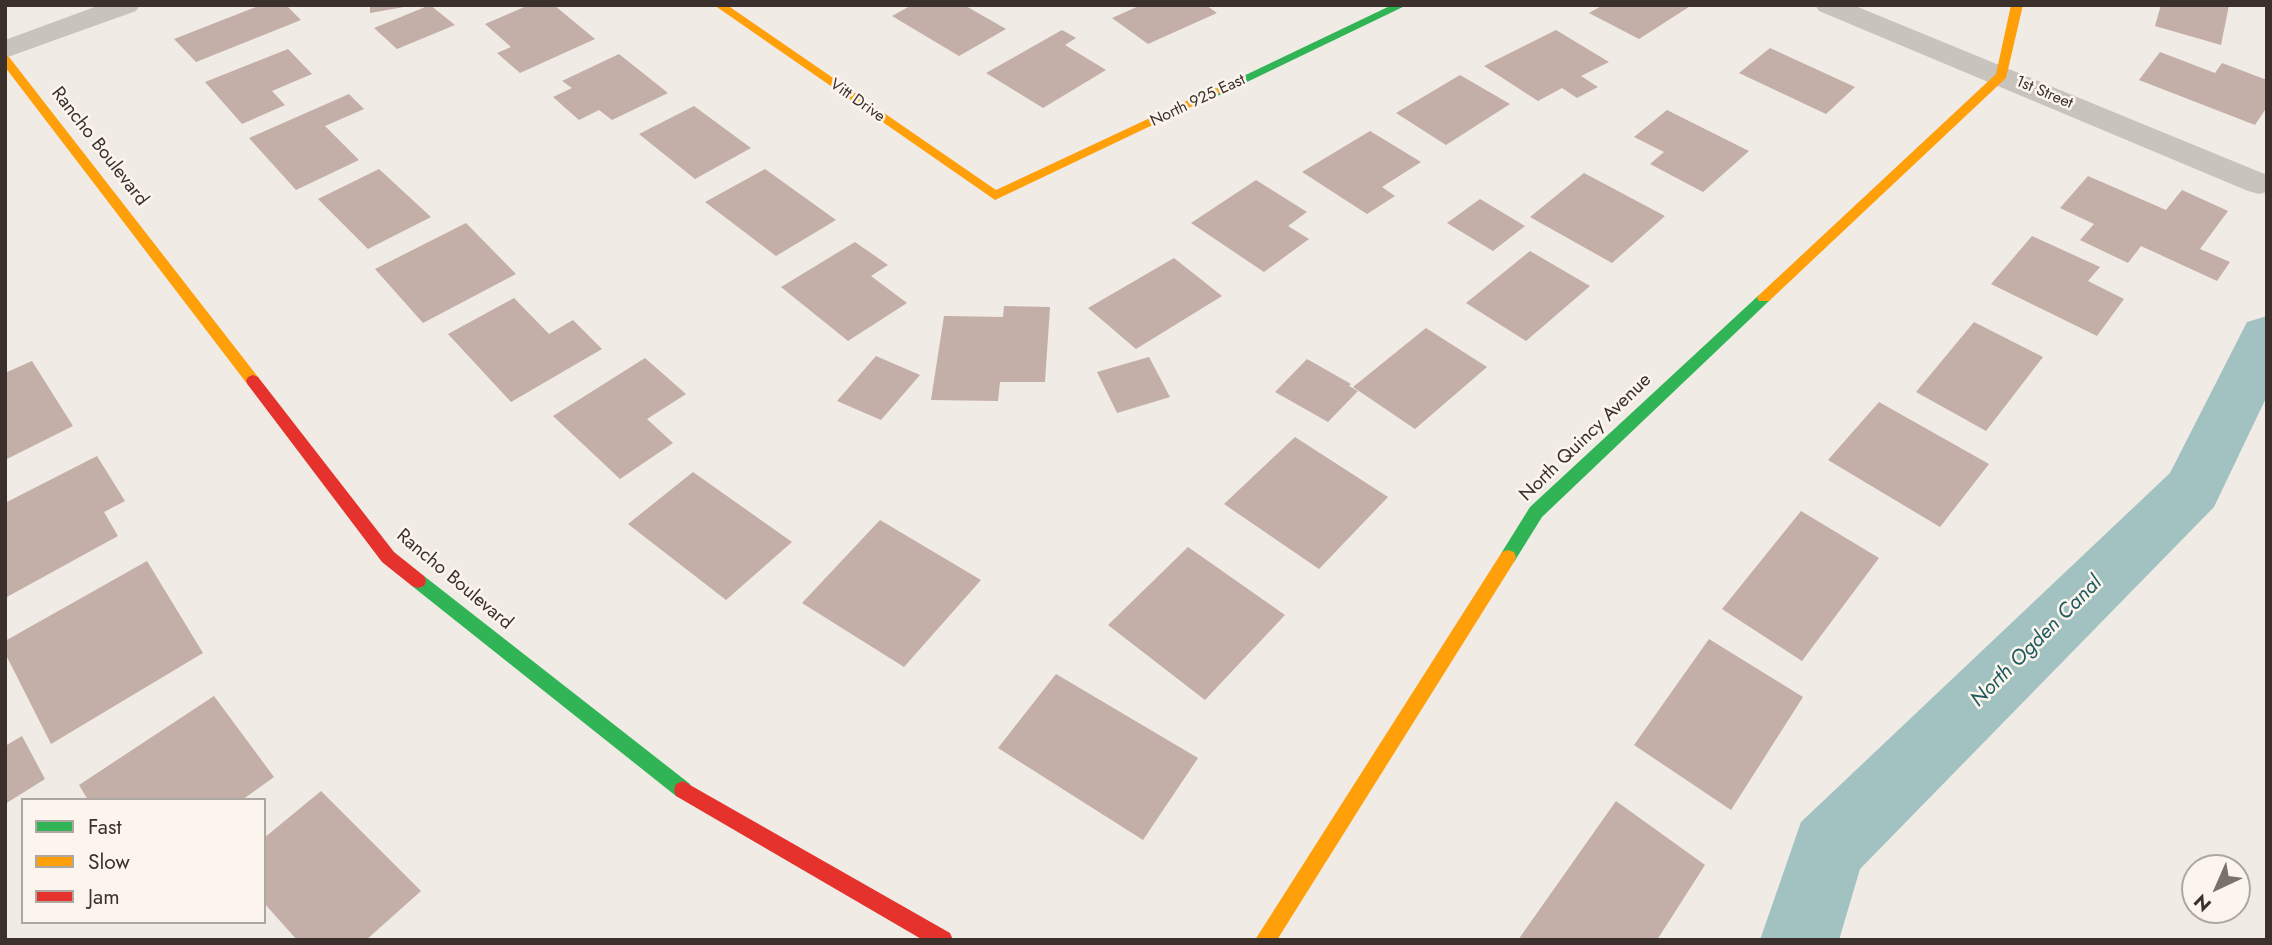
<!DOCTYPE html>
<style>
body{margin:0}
#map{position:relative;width:2272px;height:945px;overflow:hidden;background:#f0ebe5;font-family:Jost,sans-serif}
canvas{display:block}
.frame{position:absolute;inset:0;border:7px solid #3b302b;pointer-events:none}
.legend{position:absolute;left:21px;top:798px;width:245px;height:126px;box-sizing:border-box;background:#fbf5ee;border:2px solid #aea6a0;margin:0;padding:9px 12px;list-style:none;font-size:21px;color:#3b302b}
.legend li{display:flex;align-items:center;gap:14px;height:35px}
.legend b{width:35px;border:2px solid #aea6a0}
.north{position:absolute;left:2181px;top:854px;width:70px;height:70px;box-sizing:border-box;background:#fbf5ee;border:2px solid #aea6a0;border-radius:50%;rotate:224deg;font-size:19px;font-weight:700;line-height:28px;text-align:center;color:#3b302b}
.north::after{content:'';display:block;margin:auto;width:24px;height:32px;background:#7a716c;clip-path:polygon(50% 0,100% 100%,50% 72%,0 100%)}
</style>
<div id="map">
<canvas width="2272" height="945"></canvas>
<div class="frame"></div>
<ul class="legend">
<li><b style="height:9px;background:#30b455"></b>Fast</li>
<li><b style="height:9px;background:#ff9f0a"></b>Slow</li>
<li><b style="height:9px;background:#e5322d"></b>Jam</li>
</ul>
<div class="north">N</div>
</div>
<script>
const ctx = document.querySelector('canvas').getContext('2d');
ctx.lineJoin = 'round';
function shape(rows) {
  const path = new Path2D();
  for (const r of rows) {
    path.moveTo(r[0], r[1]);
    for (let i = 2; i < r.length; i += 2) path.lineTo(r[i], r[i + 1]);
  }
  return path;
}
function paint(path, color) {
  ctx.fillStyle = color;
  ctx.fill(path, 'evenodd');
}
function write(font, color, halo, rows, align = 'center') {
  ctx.font = font + ' Jost,sans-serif';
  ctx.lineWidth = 5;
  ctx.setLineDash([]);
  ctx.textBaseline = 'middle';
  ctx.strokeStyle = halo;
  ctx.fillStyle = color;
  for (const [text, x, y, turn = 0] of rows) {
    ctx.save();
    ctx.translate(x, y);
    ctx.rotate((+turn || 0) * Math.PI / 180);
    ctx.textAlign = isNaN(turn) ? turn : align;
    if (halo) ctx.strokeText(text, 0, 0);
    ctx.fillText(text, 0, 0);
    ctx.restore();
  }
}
paint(shape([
 [2267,316,2267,396,2214,507,1860,869,1839,940,1760,940,1801,822,2170,473,2247,322,2267,316]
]), '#a1c2c1');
paint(shape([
 [261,5,286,5,301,20,196,62,174,39],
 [370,5,404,5,404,7,370,13],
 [430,5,455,25,397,49,374,28],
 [529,5,554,5,595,39,520,73,497,53,511,47,485,24],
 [912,5,964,5,1006,29,959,56,892,16],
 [1141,5,1206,5,1217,13,1148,44,1112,18],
 [1603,5,1692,5,1639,39,1589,13],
 [2161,5,2229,5,2221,45,2155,26],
 [1062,30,1076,38,1065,45,1106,70,1043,108,986,73],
 [1556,30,1609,62,1581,76,1598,87,1577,98,1562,88,1538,101,1484,66],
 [1770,48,1855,87,1826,114,1739,73],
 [288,49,312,74,272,91,285,105,242,124,205,82],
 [2160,52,2215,73,2222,63,2267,80,2267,107,2255,125,2139,80],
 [619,54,668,93,612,120,599,110,579,120,553,97,572,88,562,81],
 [1460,75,1510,104,1446,145,1396,113],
 [349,94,364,109,325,126,359,160,296,190,249,138],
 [694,106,751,148,695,179,639,134],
 [1667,110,1749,151,1703,192,1650,164,1664,152,1634,137],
 [1370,131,1421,162,1382,187,1395,196,1367,214,1302,172],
 [379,169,431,217,368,249,318,199],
 [765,169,836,220,776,256,705,202],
 [1584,173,1665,216,1612,263,1530,217],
 [2088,176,2166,210,2182,190,2228,211,2200,249,2230,262,2217,281,2141,246,2128,263,2080,240,2094,224,2060,208],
 [1256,180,1307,212,1288,226,1309,239,1264,272,1191,223],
 [1480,199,1525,226,1493,251,1447,223],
 [466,223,516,274,423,323,375,269],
 [2032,236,2100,267,2088,281,2124,299,2097,336,1991,284],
 [855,242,888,265,871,276,907,303,848,341,781,287],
 [1530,251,1590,286,1526,341,1466,303],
 [1174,258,1222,296,1136,349,1088,308],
 [514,298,549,334,573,320,602,349,511,402,448,334],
 [1004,306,1050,307,1045,382,1000,382,998,401,931,400,944,316,1003,317],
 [1974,322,2043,357,1986,431,1916,392],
 [1426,328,1487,367,1415,429,1353,387],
 [876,356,920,375,881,420,837,401],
 [1149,357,1170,397,1117,413,1097,372],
 [645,358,686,394,647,419,673,443,620,479,553,416],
 [1307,359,1351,384,1349,386,1358,391,1328,422,1275,392],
 [32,361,73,426,5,460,5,373],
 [1879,402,1989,464,1940,527,1828,460],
 [1295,437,1388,497,1319,569,1224,504],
 [97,456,125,501,104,512,118,536,5,598,5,503],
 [693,472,792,542,726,600,628,524],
 [1801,511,1879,558,1802,661,1722,609],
 [880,520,981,580,904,667,802,603],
 [1188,547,1285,615,1205,700,1108,625],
 [147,561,203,653,51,744,5,653,5,641],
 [1709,639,1803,697,1731,810,1634,745],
 [1056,674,1198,758,1143,840,998,748],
 [214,696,274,777,242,800,88,800,79,785],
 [22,736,45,779,5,804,5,746],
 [321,791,421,891,366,940,297,940,264,903,264,838],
 [1616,801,1705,865,1657,940,1518,940]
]), '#c3afa7');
paint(shape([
 [100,5,140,5,136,11,5,58,5,40,100,5],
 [1815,5,1853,5,2267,175,2267,192,2259,194,2248,191,1819,11,1815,5]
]), '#c9c3be');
paint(shape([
 [1392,5,1407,5,1220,95,1216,96,1210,92,1392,5],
 [1764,293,1769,295,1771,298,1769,301,1542,517,1514,562,1508,564,1502,562,1500,557,1502,552,1530,507,1759,295,1764,293],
 [418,574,424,576,690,784,692,790,690,796,683,799,676,796,412,586,410,581,412,576,418,574]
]), '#30b455');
paint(shape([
 [714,5,727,5,996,190,1212,89,1216,88,1222,92,995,200,714,5],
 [2011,5,2023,5,2006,78,1769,301,1759,301,1757,298,1759,295,1996,74,2011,5],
 [5,56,9,57,258,377,260,381,258,385,248,385,5,67,5,56],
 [1508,550,1514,552,1516,557,1514,562,1277,940,1255,940,1502,552,1508,550]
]), '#ff9f0a');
paint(shape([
 [253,375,258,377,394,552,424,576,426,581,424,586,418,588,412,586,382,562,248,385,246,381,248,377,253,375],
 [683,781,950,933,953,940,923,940,676,796,674,790,676,784,683,781]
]), '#e5322d');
write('16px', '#3b302b', '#fbf5ee', [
 ["1st Street",2044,93,23],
 ["Vitt Drive",857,101,35],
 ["North 925 East",1198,101,-25]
]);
write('19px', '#3b302b', '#fbf5ee', [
 ["Rancho Boulevard",99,147,52],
 ["North Quincy Avenue",1586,438,-44],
 ["Rancho Boulevard",454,580,40]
]);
write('italic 21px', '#1f5a5e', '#fbf5ee', [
 ["North Ogden Canal",2037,642,-45]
]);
</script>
